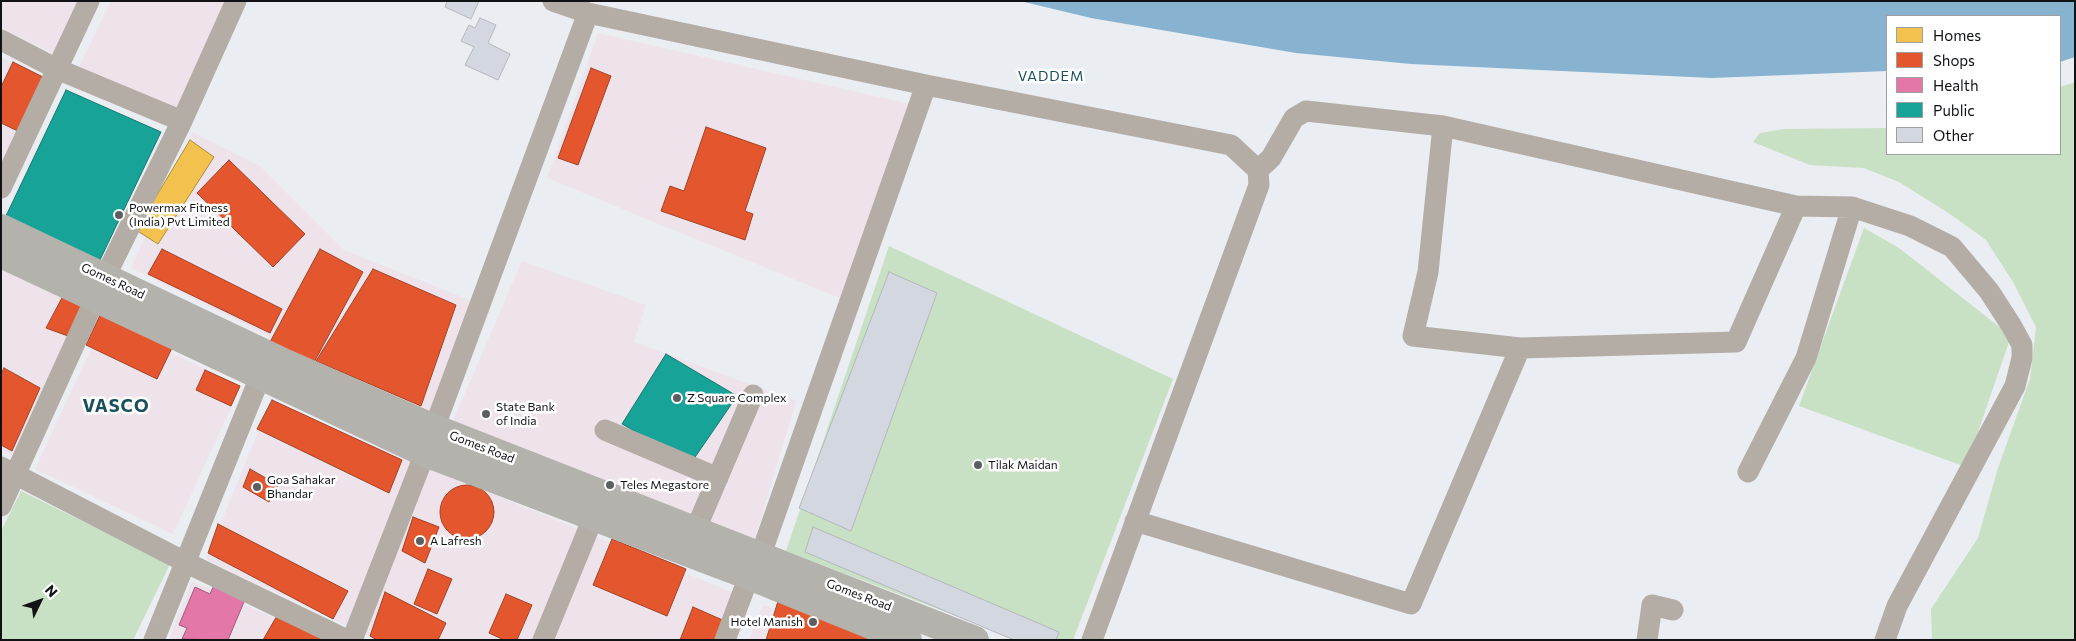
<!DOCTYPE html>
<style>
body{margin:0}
#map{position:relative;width:2076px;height:641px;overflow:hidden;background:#eaedf2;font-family:Commissioner,sans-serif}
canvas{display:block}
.frame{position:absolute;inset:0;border:2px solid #101215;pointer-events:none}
.legend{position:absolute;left:1886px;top:15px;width:175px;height:140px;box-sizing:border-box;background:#fff;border:1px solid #9fa0a1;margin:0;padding:6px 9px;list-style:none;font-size:15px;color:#101215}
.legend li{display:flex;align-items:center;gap:10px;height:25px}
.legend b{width:25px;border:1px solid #9fa0a1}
.north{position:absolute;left:15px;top:576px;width:50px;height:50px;-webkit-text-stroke:4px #fff;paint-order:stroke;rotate:48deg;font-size:14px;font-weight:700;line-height:20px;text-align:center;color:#101215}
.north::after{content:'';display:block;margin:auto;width:18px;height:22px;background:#101215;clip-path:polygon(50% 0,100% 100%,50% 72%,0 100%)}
</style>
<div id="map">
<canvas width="2076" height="641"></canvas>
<div class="frame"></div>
<ul class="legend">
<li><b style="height:14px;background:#f2c14e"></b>Homes</li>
<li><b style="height:14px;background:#e4572e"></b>Shops</li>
<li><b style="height:14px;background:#e377a8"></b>Health</li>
<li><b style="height:14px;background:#17a398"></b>Public</li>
<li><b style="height:14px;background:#d2d7e0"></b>Other</li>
</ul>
<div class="north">N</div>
</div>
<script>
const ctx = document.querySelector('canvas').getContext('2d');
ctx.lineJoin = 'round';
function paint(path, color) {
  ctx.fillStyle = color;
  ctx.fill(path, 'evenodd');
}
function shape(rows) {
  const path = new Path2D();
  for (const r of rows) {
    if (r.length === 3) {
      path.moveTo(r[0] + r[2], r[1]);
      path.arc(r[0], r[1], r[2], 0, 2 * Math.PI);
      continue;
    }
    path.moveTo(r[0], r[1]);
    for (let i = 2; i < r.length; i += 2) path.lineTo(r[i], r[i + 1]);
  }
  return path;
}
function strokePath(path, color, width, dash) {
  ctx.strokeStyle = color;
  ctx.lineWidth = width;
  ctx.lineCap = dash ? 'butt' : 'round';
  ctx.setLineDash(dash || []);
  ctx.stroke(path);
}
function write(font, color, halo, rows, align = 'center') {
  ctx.font = font + ' Commissioner,sans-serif';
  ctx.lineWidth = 5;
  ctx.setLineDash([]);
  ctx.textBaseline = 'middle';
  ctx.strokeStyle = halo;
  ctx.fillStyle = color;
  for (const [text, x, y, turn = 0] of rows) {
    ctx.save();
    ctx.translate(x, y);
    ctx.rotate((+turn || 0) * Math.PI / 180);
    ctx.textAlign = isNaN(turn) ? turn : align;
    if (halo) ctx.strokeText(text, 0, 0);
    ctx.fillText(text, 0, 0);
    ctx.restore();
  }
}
paint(shape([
 [1,1,78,1,53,53,1,28],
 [111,1,229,1,176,113,79,67],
 [598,33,910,104,842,299,547,178],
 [1,57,44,80,1,170],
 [192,132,260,166,344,250,472,301,429,416,131,268],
 [522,261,646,305,634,342,796,401,754,542,450,428],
 [1,268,84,307,18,458,1,450],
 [104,321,241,386,173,534,35,469],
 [270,403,734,593,716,640,377,640,206,559],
 [192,581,322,640,169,640],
 [763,605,852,640,749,640]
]), '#eee3ea');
paint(shape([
 [2075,82,2075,640,1932,640,1931,609,1978,538,1998,468,2030,379,2036,327,2013,282,1986,240,1950,214,1899,182,1864,168,1810,165,1753,142,1760,133,1784,129,1887,128,1887,154,2060,154,2060,87],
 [1864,228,1899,248,2011,336,1966,467,1799,406],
 [889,246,1173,379,1073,640,1019,640,786,551],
 [21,491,170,564,133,640,1,640,1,531]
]), '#c8e0c3');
paint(shape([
 [1020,1,2075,1,2075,57,2060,62,2060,16,1887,16,1887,71,1712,78,1411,64,1296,53,1091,18]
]), '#87b3d0');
const homes = shape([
 [190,140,214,157,158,244,136,230,190,140]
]);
paint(homes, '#f2c14e');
strokePath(homes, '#ae8c3d', 1);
const shops = shape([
 [13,62,47,79,22,133,1,123,1,87,13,62],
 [591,68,611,76,578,165,558,158,591,68],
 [706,127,766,148,745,211,753,214,745,240,661,211,670,186,684,191,706,127],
 [229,160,305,234,273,267,197,193,229,160],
 [162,249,282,309,270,333,148,274,162,249],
 [320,249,363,272,312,366,270,342,320,249],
 [373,269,456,305,421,406,316,361,373,269],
 [63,296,83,306,68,336,46,328,63,296],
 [101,313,172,348,157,379,86,345,101,313],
 [4,368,40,388,12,451,1,445,1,374,4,368],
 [205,370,240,386,231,406,196,390,205,370],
 [272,400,402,460,389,493,257,429,272,400],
 [250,469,278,485,269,502,243,487,250,469],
 [467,512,27],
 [413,517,439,527,425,563,402,551,413,517],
 [218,524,348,591,333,619,208,553,218,524],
 [612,539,686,569,667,616,593,585,612,539],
 [428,569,452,579,437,614,414,604,428,569],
 [385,592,446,623,438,640,377,640,370,636,385,592],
 [506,594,532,605,517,640,504,640,489,633,506,594],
 [779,598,881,640,766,640,779,598],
 [693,607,727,622,720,640,680,640,693,607],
 [278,614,321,639,321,640,263,640,278,614]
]);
paint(shops, '#e4572e');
strokePath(shops, '#a44226', 1);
const health = shape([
 [215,583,246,597,228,640,182,639,187,628,179,625,195,587,210,594,215,583]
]);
paint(health, '#e377a8');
strokePath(health, '#a4597c', 1);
const public = shape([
 [66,90,161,132,99,262,5,218,66,90],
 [666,354,737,396,691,463,622,424,666,354]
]);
paint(public, '#17a398');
strokePath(public, '#157871', 1);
const building = shape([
 [447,1,479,1,471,19,445,7,447,1],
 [480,18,496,25,488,43,510,54,498,80,465,65,474,47,461,41,469,25,475,28,480,18],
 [889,272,937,293,851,531,799,508,889,272],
 [813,527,1059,632,1056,640,1014,640,805,552,813,527]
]);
paint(building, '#d2d7e0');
strokePath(building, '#b6b8bc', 1);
strokePath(shape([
 [553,1,588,13,926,85,1231,145,1258,170,1259,185,1092,640],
 [1,40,57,69,182,121],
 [1443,126,1428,272,1413,336,1520,348],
 [1258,170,1271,158,1294,118,1306,111,1443,126,1796,206,1852,207,1910,226,1952,247,1989,291,2011,325,2022,345,2022,358,2015,386,1897,606,1885,640],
 [1,188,89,1],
 [605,430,718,478],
 [1,467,187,563,347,640],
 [1748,472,1806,358,1852,207],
 [1,506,105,277,182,121,236,1],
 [1135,521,1411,604,1520,348,1736,342,1796,206],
 [695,531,753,395],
 [154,640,266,362],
 [352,640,425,453,588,13],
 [543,640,593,518],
 [725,640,749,576,760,557,926,85],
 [1647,640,1652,605,1673,610]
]), '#b3ada6', 21);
strokePath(shape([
 [1,228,281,361,434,428,975,640],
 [1,254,425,453,749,576,908,640]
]), '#b4b2ac', 28);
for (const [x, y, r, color] of [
 [119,215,5,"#5c5f62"],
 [677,398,5,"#5c5f62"],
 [486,414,5,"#5c5f62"],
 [978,465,5,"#5c5f62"],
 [610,485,5,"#5c5f62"],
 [257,487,5,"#5c5f62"],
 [420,541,5,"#5c5f62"],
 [813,622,5,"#5c5f62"]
]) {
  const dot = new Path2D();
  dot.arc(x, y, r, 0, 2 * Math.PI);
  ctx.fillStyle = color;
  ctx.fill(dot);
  strokePath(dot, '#fff', 2);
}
write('12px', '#101215', '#fff', [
 ["Powermax Fitness",129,208],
 ["(India) Pvt Limited",129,222],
 ["Z Square Complex",687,398],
 ["State Bank",496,407],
 ["of India",496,421],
 ["Tilak Maidan",988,465],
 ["Goa Sahakar",267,480],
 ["Bhandar",267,494],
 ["Teles Megastore",620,485],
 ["A Lafresh",430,541],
 ["Hotel Manish",803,622,"right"]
], 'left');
write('12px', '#101215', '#fff', [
 ["Gomes Road",113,281,25],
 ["Gomes Road",482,447,21],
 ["Gomes Road",859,595,21]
]);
ctx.letterSpacing = '1px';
write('14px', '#19505d', '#fff', [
 ["VADDEM",1051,76]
]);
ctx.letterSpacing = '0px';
ctx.letterSpacing = '1px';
write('bold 18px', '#19505d', '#fff', [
 ["VASCO",116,406]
]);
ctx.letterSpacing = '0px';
</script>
